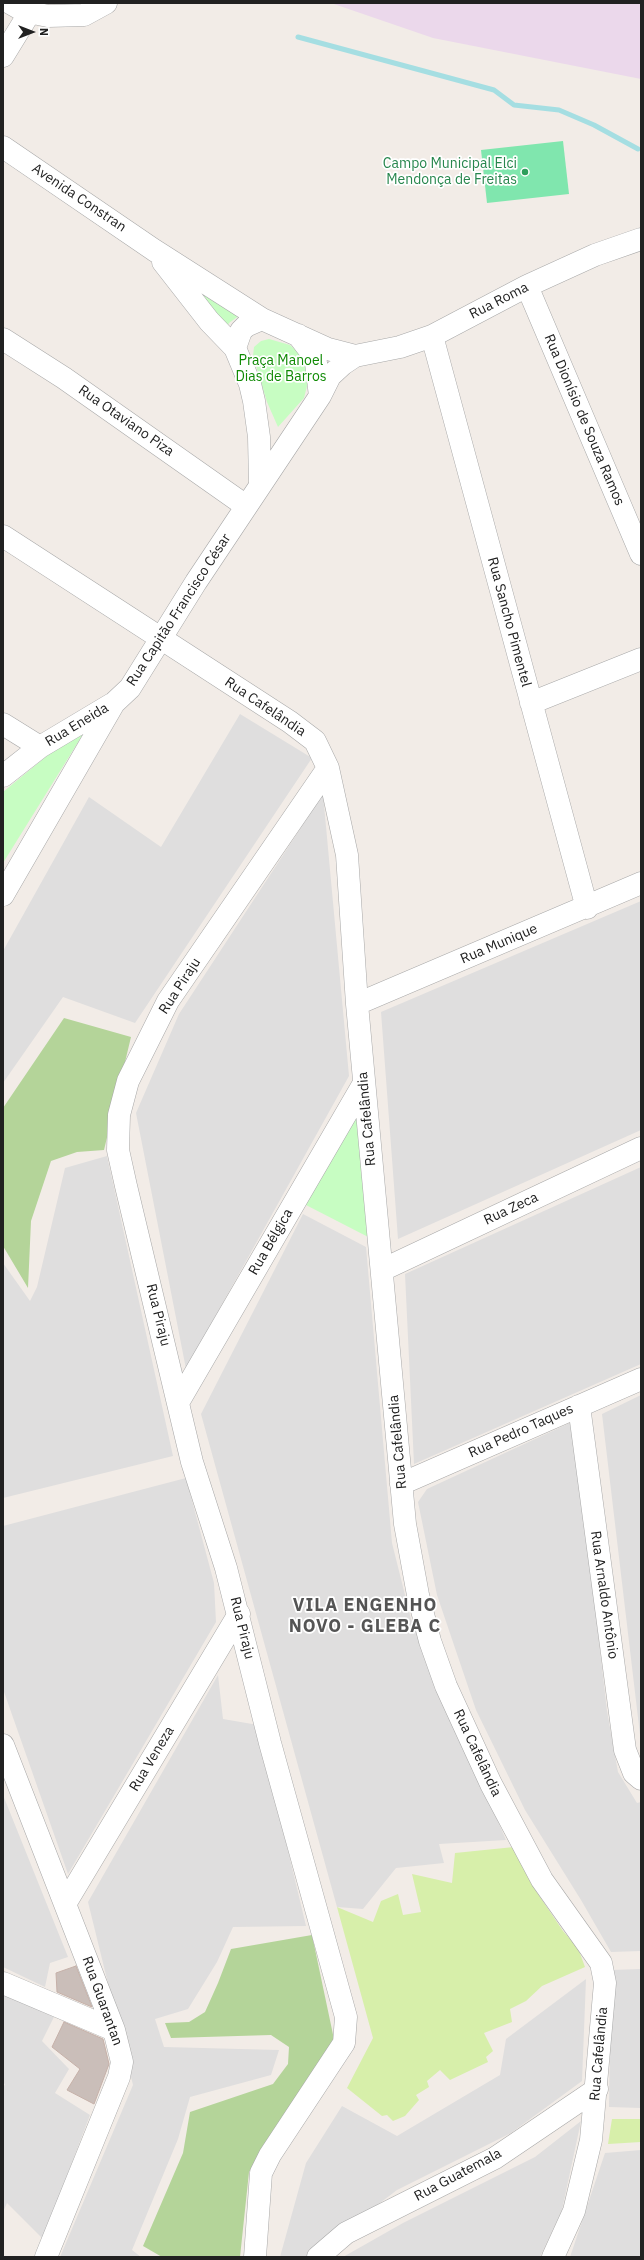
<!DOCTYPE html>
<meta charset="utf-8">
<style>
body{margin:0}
#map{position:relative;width:644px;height:2260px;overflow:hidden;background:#f2ece7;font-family:"IBM Plex Sans",sans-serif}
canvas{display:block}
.frame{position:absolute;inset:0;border:4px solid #212121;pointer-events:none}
.north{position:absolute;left:12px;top:12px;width:40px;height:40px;-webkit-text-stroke:3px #fff;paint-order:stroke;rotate:90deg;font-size:11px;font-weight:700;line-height:16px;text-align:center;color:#212121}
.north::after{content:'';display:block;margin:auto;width:14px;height:18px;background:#212121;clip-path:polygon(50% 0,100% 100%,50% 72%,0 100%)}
</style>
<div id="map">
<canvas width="644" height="2260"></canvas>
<div class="frame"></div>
<div class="north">N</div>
</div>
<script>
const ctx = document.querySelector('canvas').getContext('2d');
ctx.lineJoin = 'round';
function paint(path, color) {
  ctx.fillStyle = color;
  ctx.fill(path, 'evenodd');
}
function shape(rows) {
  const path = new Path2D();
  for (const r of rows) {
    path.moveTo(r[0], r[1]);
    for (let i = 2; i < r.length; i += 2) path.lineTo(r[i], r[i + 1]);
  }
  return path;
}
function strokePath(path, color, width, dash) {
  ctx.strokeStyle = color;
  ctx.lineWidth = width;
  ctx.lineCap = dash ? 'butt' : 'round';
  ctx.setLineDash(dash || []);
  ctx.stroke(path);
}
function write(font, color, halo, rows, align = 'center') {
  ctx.font = font + ' "IBM Plex Sans",sans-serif';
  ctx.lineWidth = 3.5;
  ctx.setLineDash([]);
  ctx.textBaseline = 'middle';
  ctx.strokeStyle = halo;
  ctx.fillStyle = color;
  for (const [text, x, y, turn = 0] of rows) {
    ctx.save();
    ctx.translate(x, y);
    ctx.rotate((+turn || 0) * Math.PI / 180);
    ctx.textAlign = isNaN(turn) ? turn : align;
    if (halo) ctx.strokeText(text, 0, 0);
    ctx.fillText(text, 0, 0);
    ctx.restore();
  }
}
paint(shape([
 [240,714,312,758,135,1023,63,997,3,1083,3,951,89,797,161,847],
 [323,794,349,1076,186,1369,136,1113,179,1014],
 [641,901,641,1130,398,1239,381,1012],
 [107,1156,173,1456,3,1498,3,1263,30,1301,37,1287,65,1168],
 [641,1167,641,1364,414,1464,405,1274],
 [303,1214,366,1247,392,1543,411,1619,506,1840,439,1844,444,1863,396,1868,363,1909,337,1907,201,1414],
 [641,1395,641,1743,602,1414],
 [574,1421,607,1711,618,1772,637,1803,641,1802,641,1951,611,1952,581,1900,525,1810,476,1710,437,1595,418,1502,427,1489],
 [186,1478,214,1583,216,1622,68,1874,3,1689,3,1526],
 [218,1675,223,1719,258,1725,306,1926,233,1927,217,1962,188,2009,155,2019,164,2047,279,2050,271,2075,190,2097,178,2139,132,2250,141,2257,60,2257,133,2085,88,1902],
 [3,1795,68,1957,50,1963,45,1987,3,1967],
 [641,1969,641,2108,609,2107,611,1970],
 [586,1979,582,2081,511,2133,397,2190,309,2257,280,2257,306,2163,342,2106,397,2136,500,2075,506,2039],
 [3,1994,54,2017,42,2041,69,2069,55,2093,90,2115,43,2239,7,2203,3,2212,3,2088,5,2084,3,2083],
 [581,2121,562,2210,540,2257,343,2257,403,2223,535,2157],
 [641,2150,641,2257,570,2257,605,2153]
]), '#dfdede');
paint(shape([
 [331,3,641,3,641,79,433,38]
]), '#ebd8eb');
paint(shape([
 [514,1847,534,1888,563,1931,578,1948,585,1967,542,1986,526,2001,510,2009,512,2022,484,2033,493,2051,486,2057,488,2062,450,2080,440,2070,427,2081,429,2087,416,2095,419,2100,405,2116,393,2121,387,2115,382,2116,347,2088,373,2038,337,1907,373,1922,381,1901,398,1894,403,1915,421,1912,412,1874,452,1883,455,1853],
 [612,2119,641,2119,641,2142,608,2144]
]), '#d7efaa');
paint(shape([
 [64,1018,131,1037,104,1150,77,1152,51,1161,31,1221,28,1288,3,1246,3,1108],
 [312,1935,335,2044,293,2102,249,2172,240,2257,162,2257,143,2246,183,2153,190,2112,273,2084,288,2064,289,2047,271,2035,171,2038,165,2023,189,2022,205,2012,218,1983,231,1949]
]), '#b4d499');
paint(shape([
 [186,284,240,315,229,323,224,333],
 [269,339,290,345,303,357,308,382,304,398,278,427,267,402,253,356,254,347,261,341],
 [93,718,67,760,3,863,3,792],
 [362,1093,376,1241,304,1204]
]), '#c7fdc2');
paint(shape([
 [563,141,569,194,487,203,481,150]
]), '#80e6ae');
strokePath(shape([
 [298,37,494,90,514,105,559,110,594,125,638,149]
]), '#a5dee2', 5);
const building = shape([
 [76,1966,92,2007,57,1992,56,1973,76,1966],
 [64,2022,103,2039,109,2064,94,2104,67,2090,80,2069,52,2047,64,2022]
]);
paint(building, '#cabeb9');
strokePath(building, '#c5b0a8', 1);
const minor = shape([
 [10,3,24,11,48,16,84,15,106,3],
 [3,56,30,12],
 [3,147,154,250,262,319,328,349,355,356],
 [163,262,209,321,235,348,250,384,254,401,259,437,260,483],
 [527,286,641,554],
 [298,335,311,352,316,363,320,396],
 [432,336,587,908],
 [3,339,64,378,246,506],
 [235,348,241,331,246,326,262,319],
 [3,536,290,722,315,741,328,768,347,855,357,1004,405,1524,418,1595,430,1641,446,1686,491,1784,542,1880,601,1963,605,1983,591,2140,574,2211,553,2257],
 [531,703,641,659],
 [3,724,40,747],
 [3,776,40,747,112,704],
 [3,895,114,703,130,688,196,582,320,396,330,376,343,364,355,356,400,347,432,336,527,286,595,255,641,239],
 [357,1004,641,883],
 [382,1270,641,1148],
 [179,1401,364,1083],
 [579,1406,625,1750,634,1773,641,1779],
 [401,1484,641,1379],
 [3,1745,114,2030,122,2062,119,2077,46,2257],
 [65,1904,239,1614],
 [3,1983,114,2030],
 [255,2257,261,2173,270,2155,344,2043,346,2017,270,1743,226,1568,192,1462,126,1186,118,1150,119,1115,128,1081,168,1001,328,768],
 [318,2257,346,2233,495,2158,597,2089]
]);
strokePath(minor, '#a8a8a8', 23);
strokePath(minor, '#fff', 22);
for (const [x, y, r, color] of [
 [525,172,4,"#2e9e5b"]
]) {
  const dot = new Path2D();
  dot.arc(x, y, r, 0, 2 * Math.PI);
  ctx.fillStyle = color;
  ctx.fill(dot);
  strokePath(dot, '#fff', 1.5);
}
write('14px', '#27864d', '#fff', [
 ["Campo Municipal Elci",517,164],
 ["Mendonça de Freitas",517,180]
], 'right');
write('14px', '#212121', '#fff', [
 ["Avenida Constran",79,198,34],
 ["Rua Roma",499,301,-27],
 ["Rua Dionísio de Souza Ramos",584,420,67],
 ["Rua Otaviano Piza",126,421,35],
 ["Rua Capitão Francisco César",179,610,-57],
 ["Rua Sancho Pimentel",509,622,75],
 ["Rua Cafelândia",265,707,34],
 ["Rua Eneida",77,725,-31],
 ["Rua Munique",499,944,-23],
 ["Rua Piraju",180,986,-57],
 ["Rua Cafelândia",367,1119,-95],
 ["Rua Zeca",511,1209,-25],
 ["Rua Bélgica",271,1242,-60],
 ["Rua Piraju",158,1315,76],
 ["Rua Pedro Taques",521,1431,-24],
 ["Rua Cafelândia",398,1442,-95],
 ["Rua Arnaldo Antônio",604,1595,82],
 ["Rua Piraju",242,1628,76],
 ["Rua Cafelândia",477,1753,65],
 ["Rua Veneza",152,1759,-59],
 ["Rua Guarantan",102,2001,70],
 ["Rua Cafelândia",599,2054,-85],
 ["Rua Guatemala",458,2175,-28]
]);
write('14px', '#0f8a04', '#fff', [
 ["Praça Manoel",281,361],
 ["Dias de Barros",281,377]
]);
ctx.letterSpacing = '1px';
write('bold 18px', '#545454', '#fff', [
 ["VILA ENGENHO",365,1606],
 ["NOVO - GLEBA C",365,1627]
]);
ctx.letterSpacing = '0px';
</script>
